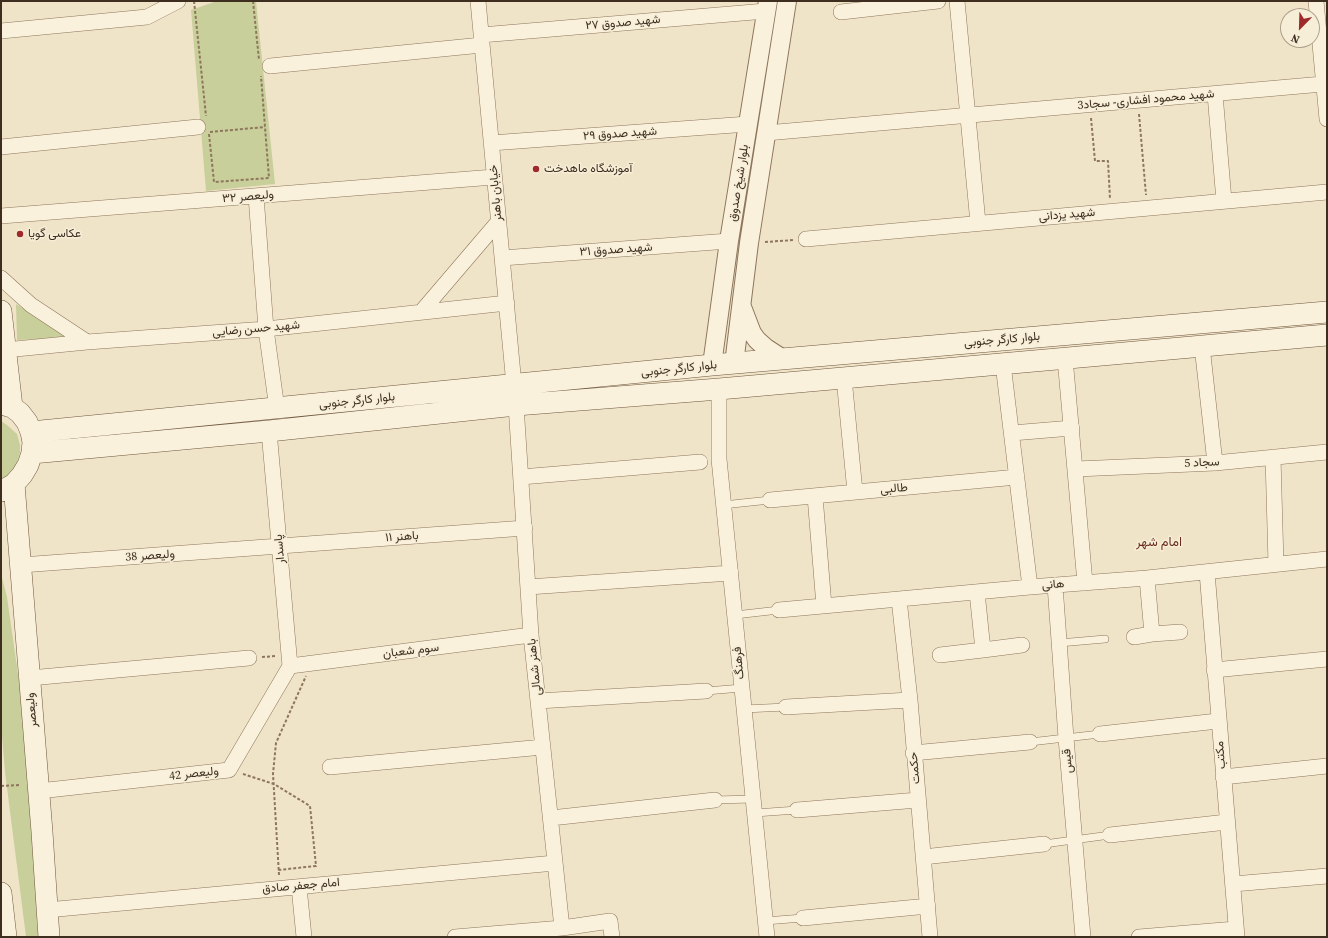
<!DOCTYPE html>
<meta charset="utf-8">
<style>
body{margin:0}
#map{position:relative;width:1328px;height:938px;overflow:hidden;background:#f0e4c8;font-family:"Source Serif 4",serif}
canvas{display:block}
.frame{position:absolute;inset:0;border:2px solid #3d2e20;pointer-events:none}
.north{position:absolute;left:1280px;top:8px;width:40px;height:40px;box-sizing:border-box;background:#f7eed8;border:1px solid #ada18e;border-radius:50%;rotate:203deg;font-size:11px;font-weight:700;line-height:16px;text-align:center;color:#3d2e20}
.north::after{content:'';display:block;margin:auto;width:14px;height:18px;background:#9e2a2b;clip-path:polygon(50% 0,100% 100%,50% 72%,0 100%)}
</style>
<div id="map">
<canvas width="1328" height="938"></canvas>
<div class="frame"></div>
<div class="north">N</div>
</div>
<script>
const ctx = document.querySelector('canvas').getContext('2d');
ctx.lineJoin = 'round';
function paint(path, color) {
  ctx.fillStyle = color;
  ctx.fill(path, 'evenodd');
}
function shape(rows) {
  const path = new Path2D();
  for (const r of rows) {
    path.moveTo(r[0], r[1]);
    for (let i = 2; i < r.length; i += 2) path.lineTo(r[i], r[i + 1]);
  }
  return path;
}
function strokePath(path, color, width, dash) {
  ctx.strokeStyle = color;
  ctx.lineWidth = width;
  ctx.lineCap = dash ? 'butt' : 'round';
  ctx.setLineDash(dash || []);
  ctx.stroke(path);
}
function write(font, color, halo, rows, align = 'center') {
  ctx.font = font + ' "Source Serif 4",Vazirmatn,serif';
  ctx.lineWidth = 3;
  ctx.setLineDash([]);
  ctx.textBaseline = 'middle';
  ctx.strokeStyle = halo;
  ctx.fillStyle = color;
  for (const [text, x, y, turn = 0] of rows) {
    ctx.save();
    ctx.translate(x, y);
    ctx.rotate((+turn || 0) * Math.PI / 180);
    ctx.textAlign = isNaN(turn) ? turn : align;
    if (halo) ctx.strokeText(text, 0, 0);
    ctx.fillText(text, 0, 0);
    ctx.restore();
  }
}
paint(shape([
 [217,1,256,1,275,184,206,191,191,10],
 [16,304,69,338,17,340],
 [1,421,7,425,17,434,20,445,20,453,17,462,11,475,1,479],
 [1,574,7,597,23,709,42,937,26,937,5,772,1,724]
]), '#c9cf9b');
const service = shape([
 [723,505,770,500],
 [735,615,779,610],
 [1059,643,1105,639],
 [706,691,742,688],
 [744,709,786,707],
 [1030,742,1100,734],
 [715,800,753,799],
 [755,813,797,810],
 [1044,844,1110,835],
 [765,921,803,918]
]);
const minor = shape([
 [478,1,514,385],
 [957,1,978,223],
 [1316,1,1327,119],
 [841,12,938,1],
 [1,31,147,17,178,1],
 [481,35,766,11],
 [270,66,482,45],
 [1215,94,1224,201],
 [766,133,1323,84],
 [491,143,748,124],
 [1,147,198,127],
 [256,196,266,329,277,409],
 [1,216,494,177],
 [806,239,1327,192],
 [502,258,729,241],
 [1,278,31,305,87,342],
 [422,311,498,222],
 [1202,346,1215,463],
 [5,350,87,342,266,329,507,303],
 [1065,358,1085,583],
 [1003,364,1030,587],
 [844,378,855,492],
 [719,389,719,459,767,937],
 [516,405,531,635,562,928],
 [269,431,290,666],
 [1012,433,1072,428],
 [1273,457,1276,564],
 [1076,469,1215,463,1327,452],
 [521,477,700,462],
 [815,496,824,606],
 [770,500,1017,477],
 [21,565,525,528],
 [1207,572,1237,937],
 [1055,585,1066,738,1083,937],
 [528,587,731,573],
 [977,592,983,650,1022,645],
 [899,599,910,700,930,937],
 [779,610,1030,587,1147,578,1327,559],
 [1152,634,1180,632],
 [1134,637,1152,634,1147,578],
 [940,655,983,650],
 [290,666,531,635],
 [1214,670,1327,659],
 [30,678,249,658],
 [538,701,706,691],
 [786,707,910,700],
 [1100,734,1218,721],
 [913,753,1030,742],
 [330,767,543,747],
 [1223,777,1327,766],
 [39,791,229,770,290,666],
 [797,810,918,800],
 [551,818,715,800],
 [1110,835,1227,822],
 [923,857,1044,844],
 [1233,884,1327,876],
 [299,887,304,937],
 [47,910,555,863],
 [803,918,928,906],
 [455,937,562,928,610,921,612,937],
 [1139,937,1236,929]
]);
const tertiary = shape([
 [742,307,752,333,757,340,766,348,783,359],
 [734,364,749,243,787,1],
 [712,365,729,241,768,1]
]);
const secondary = shape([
 [1,311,12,407],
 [1,404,12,407,20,413,27,422,31,432,33,442,32,453,28,465,22,475,14,484,2,491],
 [31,432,712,365,1327,312],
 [32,453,269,431,516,405,719,389,1327,335],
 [14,484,42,832,49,937],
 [1,893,6,937]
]);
strokePath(service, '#8d765c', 8);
strokePath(minor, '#8d765c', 16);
strokePath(tertiary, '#8d765c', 20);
strokePath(secondary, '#6f573f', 22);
strokePath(shape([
 [194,1,206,116],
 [253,1,259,60],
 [1139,114,1146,195],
 [1091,118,1095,161,1108,161,1110,199],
 [210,132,265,127],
 [209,134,214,182,269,178,261,76],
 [765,242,794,240],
 [262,657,276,656],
 [243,774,274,784,310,806,316,866,278,870],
 [1,786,21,785],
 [279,875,273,774,276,743,306,676]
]), '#8d765c', 2, [3, 2]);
strokePath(service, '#faf1dc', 7);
strokePath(minor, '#faf1dc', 15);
strokePath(tertiary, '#faf1dc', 18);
strokePath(secondary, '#faf1dc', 21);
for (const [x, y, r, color] of [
 [536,169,4,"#9e2a2b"],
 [20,234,4,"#9e2a2b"]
]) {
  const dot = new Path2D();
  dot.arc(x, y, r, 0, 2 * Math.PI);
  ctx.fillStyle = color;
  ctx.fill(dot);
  strokePath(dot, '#f7eed8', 1.5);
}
write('12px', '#3d2e20', '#f7eed8', [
 ["شهید صدوق ۲۷",623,23,-5],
 ["شهید محمود افشاری- سجاد3",1146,100,-5],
 ["شهید صدوق ۲۹",620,134,-4],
 ["بلوار شیخ صدوق",739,183,-81],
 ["خیابان باهنر",496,193,-95],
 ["ولیعصر ۳۲",248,197,-5],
 ["شهید یزدانی",1067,215,-5],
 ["شهید صدوق ۳۱",616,250,-4],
 ["شهید حسن رضایی",256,329,-5],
 ["بلوار کارگر جنوبی",1002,340,-5],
 ["بلوار کارگر جنوبی",679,369,-6],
 ["بلوار کارگر جنوبی",357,401,-6],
 ["سجاد 5",1202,463,-3],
 ["طالبی",894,489,-5],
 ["باهنر ۱۱",402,537,-4],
 ["پاسدار",280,549,-95],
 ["ولیعصر 38",150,556,-4],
 ["هانی",1053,585,-4],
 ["سوم شعبان",411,651,-7],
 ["فرهنگ",739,663,-96],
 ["باهنر شمالی",535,667,-96],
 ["ولیعصر",32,710,-95],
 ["مکتب",1221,755,-95],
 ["قیس",1068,761,-95],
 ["حکمت",915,768,-95],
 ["ولیعصر 42",194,774,-6],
 ["امام جعفر صادق",301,886,-5]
]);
write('12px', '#3d2e20', '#f7eed8', [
 ["آموزشگاه ماهدخت",544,169],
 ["عکاسی گویا",28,234]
], 'left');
write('13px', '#6b2e1e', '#f7eed8', [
 ["امام شهر",1159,543]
]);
</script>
